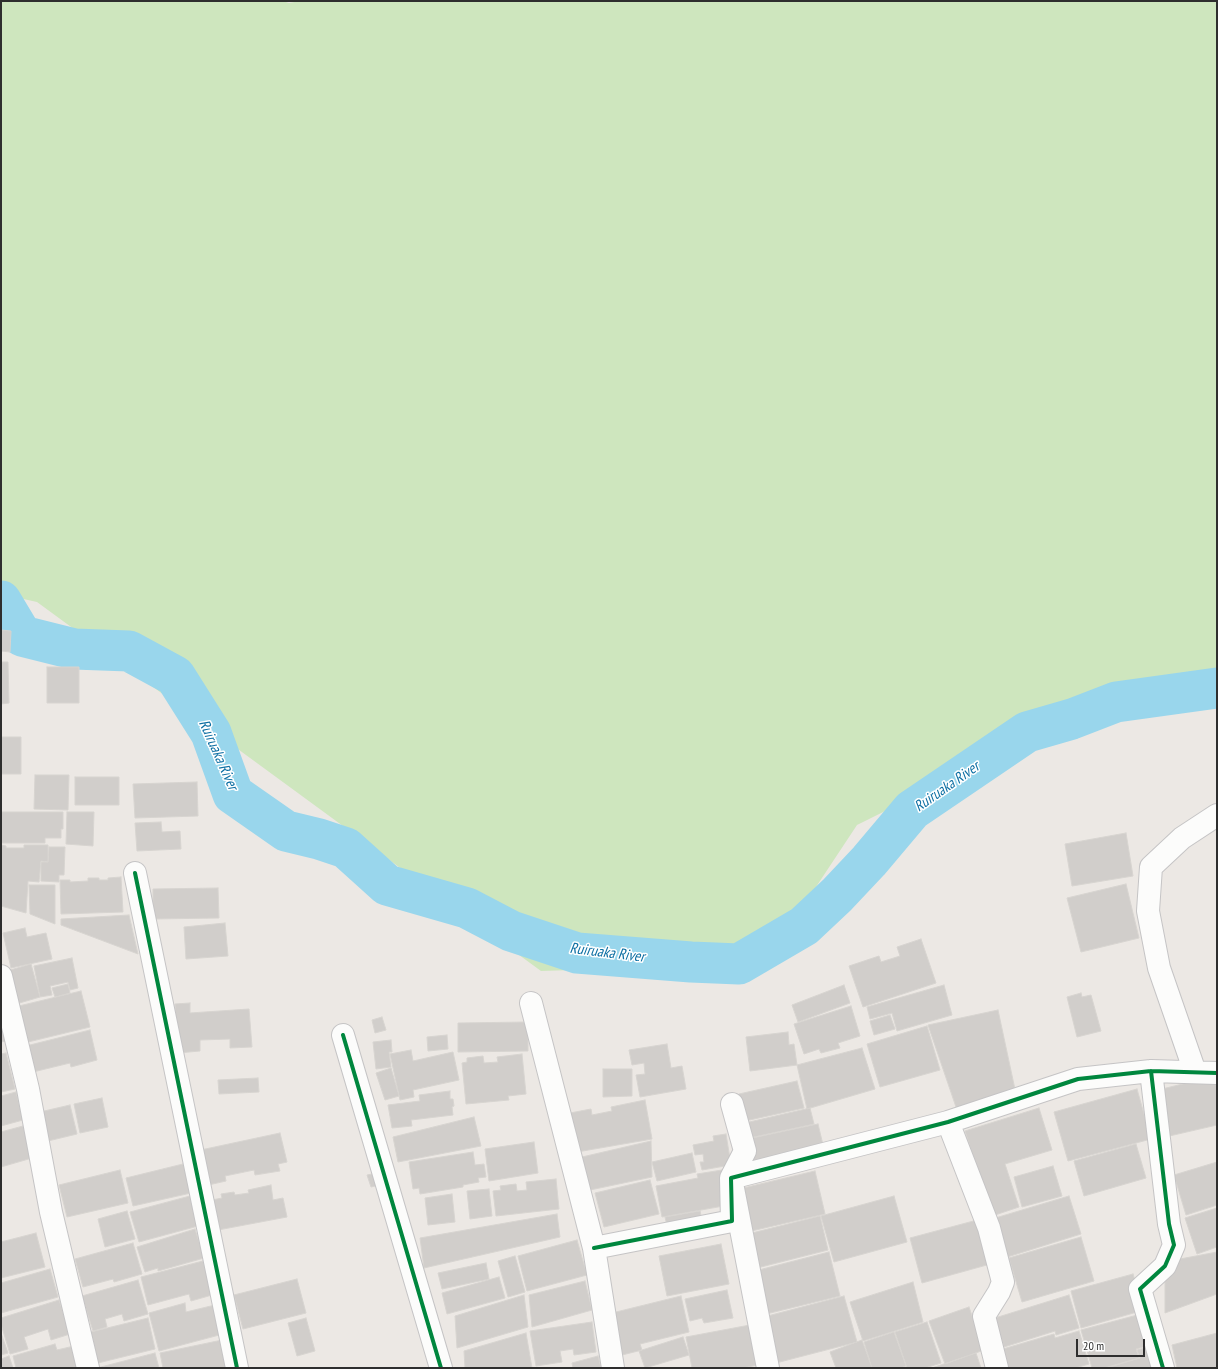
<!DOCTYPE html>
<style>
body{margin:0}
#map{position:relative;width:1218px;height:1369px;overflow:hidden;background:#ece8e4;font-family:"PT Sans Narrow",sans-serif}
canvas{display:block}
.frame{position:absolute;inset:0;border:2px solid #2e2e2e;pointer-events:none}
.scale{position:absolute;left:1076px;top:1339px;width:69px;height:18px;box-sizing:border-box;border:2px solid #2e2e2e;border-top:0;padding-left:5px;font-size:12px;line-height:14px;white-space:nowrap;color:#2e2e2e;-webkit-text-stroke:3px #fff;paint-order:stroke}
</style>
<div id="map">
<canvas width="1218" height="1369"></canvas>
<div class="frame"></div>
<div class="scale">20 m</div>
</div>
<script>
const ctx = document.querySelector('canvas').getContext('2d');
ctx.lineJoin = 'round';
function paint(path, color) {
  ctx.fillStyle = color;
  ctx.fill(path, 'evenodd');
}
function shape(rows) {
  const path = new Path2D();
  for (const r of rows) {
    path.moveTo(r[0], r[1]);
    for (let i = 2; i < r.length; i += 2) path.lineTo(r[i], r[i + 1]);
  }
  return path;
}
function strokePath(path, color, width, dash) {
  ctx.strokeStyle = color;
  ctx.lineWidth = width;
  ctx.lineCap = dash ? 'butt' : 'round';
  ctx.setLineDash(dash || []);
  ctx.stroke(path);
}
function write(font, color, halo, rows, align = 'center') {
  ctx.font = font + ' "PT Sans Narrow",sans-serif';
  ctx.lineWidth = 3;
  ctx.setLineDash([]);
  ctx.textBaseline = 'middle';
  ctx.strokeStyle = halo;
  ctx.fillStyle = color;
  for (const [text, x, y, turn = 0] of rows) {
    ctx.save();
    ctx.translate(x, y);
    ctx.rotate((+turn || 0) * Math.PI / 180);
    ctx.textAlign = isNaN(turn) ? turn : align;
    if (halo) ctx.strokeText(text, 0, 0);
    ctx.fillText(text, 0, 0);
    ctx.restore();
  }
}
paint(shape([
 [1,1,283,1,289,3,300,1,1217,1,1217,678,1151,679,857,825,765,964,541,971,37,602,1,594]
]), '#cee6be');
strokePath(shape([
 [1,601,22,636,74,649,129,651,175,676,211,733,233,794,286,831,319,839,346,848,387,885,467,908,511,931,577,953,691,962,739,964,804,926,837,895,869,861,912,810,1027,732,1072,719,1116,702,1217,688]
]), '#99d6ec', 41);
const building = shape([
 [1,630,11,631,10,652,1,651,1,630],
 [1,662,8,662,9,703,1,704,1,662],
 [47,667,79,667,79,703,47,703,47,667],
 [1,737,21,737,21,774,1,774,1,737],
 [35,775,69,775,68,810,34,809,35,775],
 [75,777,119,777,119,805,75,805,75,777],
 [197,782,198,816,135,818,133,784,197,782],
 [1,812,63,812,63,829,61,829,61,838,45,838,45,843,1,843,1,812],
 [67,812,94,812,93,846,66,844,67,812],
 [161,822,162,832,180,831,181,849,137,851,135,823,161,822],
 [1126,833,1133,876,1072,886,1065,844,1126,833],
 [1,845,6,846,6,848,24,848,24,845,48,845,48,862,41,861,39,882,28,881,26,913,1,906,1,845],
 [49,847,65,847,64,875,59,875,59,882,41,881,41,862,48,862,49,847],
 [121,877,123,912,61,914,60,880,70,880,70,882,88,881,88,878,99,878,99,880,108,880,108,878,121,877],
 [1126,884,1139,938,1081,952,1067,898,1126,884],
 [29,885,55,885,55,924,30,914,29,885],
 [218,888,219,918,153,919,153,889,218,888],
 [129,915,138,954,61,925,61,919,129,915],
 [225,923,228,956,186,959,184,927,225,923],
 [25,928,27,937,46,933,52,959,11,968,3,933,25,928],
 [921,939,936,983,863,1007,849,966,879,956,881,962,900,956,897,947,921,939],
 [72,958,78,988,70,990,68,982,50,986,52,995,40,997,34,966,72,958],
 [31,964,40,997,16,1004,7,971,31,964],
 [68,984,70,993,55,997,52,988,68,984],
 [844,985,850,1003,798,1022,792,1005,844,985],
 [944,985,952,1015,897,1031,892,1013,870,1019,867,1007,944,985],
 [81,991,90,1027,28,1042,19,1006,81,991],
 [1081,993,1082,997,1091,995,1101,1031,1077,1037,1067,997,1081,993],
 [190,1003,190,1013,249,1009,252,1047,230,1048,230,1039,200,1040,200,1051,178,1053,175,1004,190,1003],
 [851,1006,860,1036,838,1043,840,1048,821,1053,819,1049,804,1054,794,1024,851,1006],
 [998,1010,1016,1094,957,1110,928,1025,998,1010],
 [890,1015,895,1029,874,1035,870,1021,890,1015],
 [382,1017,386,1030,375,1033,372,1020,382,1017],
 [1,1021,6,1041,1,1042,1,1021],
 [528,1022,528,1051,458,1052,458,1023,528,1022],
 [927,1026,940,1070,880,1087,867,1044,927,1026],
 [90,1030,97,1060,71,1067,70,1063,33,1072,26,1046,90,1030],
 [788,1032,789,1045,794,1044,797,1065,750,1071,746,1037,788,1032],
 [447,1035,448,1049,428,1051,427,1037,447,1035],
 [391,1040,392,1052,389,1052,391,1067,376,1069,373,1042,391,1040],
 [667,1044,671,1068,682,1066,686,1089,640,1097,636,1075,645,1074,644,1063,632,1065,629,1050,667,1044],
 [862,1048,875,1089,807,1109,797,1065,862,1048],
 [411,1050,413,1061,453,1052,459,1080,413,1090,414,1097,400,1100,390,1054,411,1050],
 [6,1053,15,1089,1,1092,1,1054,6,1053],
 [522,1054,526,1094,508,1096,509,1100,466,1104,462,1063,467,1062,467,1058,483,1056,484,1063,498,1062,497,1057,522,1054],
 [391,1068,399,1096,385,1100,376,1073,391,1068],
 [603,1069,632,1069,632,1096,603,1097,603,1069],
 [1215,1076,1217,1086,1217,1125,1165,1137,1154,1091,1215,1076],
 [258,1078,259,1092,219,1094,218,1080,258,1078],
 [797,1081,804,1108,745,1121,739,1094,797,1081],
 [1137,1089,1151,1139,1068,1161,1054,1112,1137,1089],
 [450,1091,450,1099,453,1099,454,1106,452,1107,453,1115,411,1120,412,1126,392,1128,388,1105,420,1101,419,1095,450,1091],
 [16,1092,23,1120,1,1126,1,1096,16,1092],
 [102,1098,108,1127,80,1133,74,1104,102,1098],
 [645,1100,652,1139,577,1152,570,1113,591,1109,592,1115,612,1111,611,1107,645,1100],
 [70,1105,77,1134,48,1141,40,1112,70,1105],
 [810,1108,814,1124,749,1138,745,1123,810,1108],
 [1039,1108,1052,1150,1005,1164,1019,1207,992,1216,965,1131,1039,1108],
 [474,1117,481,1146,398,1162,393,1137,474,1117],
 [818,1124,824,1149,754,1165,748,1139,818,1124],
 [23,1126,32,1158,1,1167,1,1132,23,1126],
 [280,1133,287,1162,278,1164,280,1171,255,1175,254,1170,225,1176,226,1181,204,1186,196,1151,280,1133],
 [726,1134,731,1165,702,1170,700,1162,704,1162,703,1154,695,1155,693,1145,714,1141,713,1136,726,1134],
 [651,1141,652,1177,590,1190,582,1157,651,1141],
 [534,1142,538,1173,489,1181,485,1149,534,1142],
 [1136,1144,1146,1178,1084,1196,1074,1161,1136,1144],
 [473,1152,475,1165,484,1164,486,1177,478,1178,479,1182,463,1185,463,1187,420,1194,419,1188,413,1189,409,1162,473,1152],
 [692,1153,696,1172,657,1181,652,1162,692,1153],
 [1217,1162,1217,1205,1186,1215,1174,1175,1217,1162],
 [183,1164,191,1193,133,1206,126,1178,183,1164],
 [1053,1166,1062,1196,1022,1207,1014,1177,1053,1166],
 [120,1170,128,1203,67,1217,59,1185,120,1170],
 [722,1170,729,1205,662,1217,656,1186,698,1178,697,1174,722,1170],
 [815,1171,825,1214,747,1232,735,1190,815,1171],
 [377,1173,380,1185,371,1187,367,1175,377,1173],
 [556,1179,559,1209,496,1216,493,1191,501,1190,500,1186,516,1184,517,1191,527,1190,526,1182,556,1179],
 [650,1180,659,1214,604,1227,595,1193,650,1180],
 [271,1185,273,1200,283,1198,287,1217,218,1230,212,1200,222,1198,221,1194,234,1192,235,1195,249,1193,248,1190,271,1185],
 [489,1189,492,1216,470,1219,467,1191,489,1189],
 [452,1194,455,1222,428,1225,425,1198,452,1194],
 [190,1196,198,1226,139,1242,130,1212,190,1196],
 [894,1196,907,1242,834,1262,821,1216,894,1196],
 [1069,1196,1081,1234,1004,1258,992,1219,1069,1196],
 [1217,1208,1217,1247,1197,1254,1185,1218,1217,1208],
 [127,1211,135,1239,105,1247,98,1219,127,1211],
 [700,1211,703,1224,668,1230,665,1217,700,1211],
 [557,1214,560,1237,424,1268,420,1238,557,1214],
 [820,1216,828,1250,753,1269,744,1235,820,1216],
 [981,1219,994,1263,922,1283,910,1238,981,1219],
 [195,1229,204,1258,158,1271,158,1268,145,1272,137,1247,195,1229],
 [36,1233,45,1267,1,1278,1,1242,36,1233],
 [1081,1237,1094,1281,1022,1302,1009,1258,1081,1237],
 [577,1240,587,1275,527,1291,518,1256,577,1240],
 [133,1243,142,1274,114,1282,113,1279,83,1287,75,1259,133,1243],
 [721,1244,729,1284,667,1296,659,1256,721,1244],
 [829,1252,840,1296,762,1315,751,1272,829,1252],
 [1217,1252,1217,1294,1165,1313,1165,1282,1167,1274,1174,1264,1180,1259,1217,1252],
 [515,1256,525,1292,508,1297,498,1261,515,1256],
 [203,1261,212,1295,191,1301,189,1294,148,1305,141,1277,203,1261],
 [486,1263,489,1279,442,1289,438,1273,486,1263],
 [50,1269,58,1297,1,1313,1,1283,50,1269],
 [1133,1274,1144,1310,1081,1328,1071,1291,1133,1274],
 [499,1277,505,1298,447,1314,442,1293,499,1277],
 [297,1279,306,1313,243,1329,234,1295,297,1279],
 [138,1280,148,1314,124,1321,122,1314,105,1319,107,1327,93,1331,82,1296,138,1280],
 [585,1281,592,1310,532,1327,529,1295,585,1281],
 [913,1282,923,1322,863,1341,850,1302,913,1282],
 [727,1290,733,1318,704,1323,702,1318,690,1321,685,1299,727,1290],
 [524,1295,528,1327,457,1348,455,1316,524,1295],
 [1069,1295,1079,1328,1056,1335,1055,1331,1004,1347,995,1318,1069,1295],
 [681,1296,689,1332,640,1344,642,1350,622,1355,612,1313,681,1296],
 [844,1296,857,1342,772,1364,760,1318,844,1296],
 [59,1300,70,1334,51,1340,48,1329,24,1337,28,1349,10,1354,1,1324,1,1318,59,1300],
 [185,1303,186,1312,215,1305,223,1334,159,1351,149,1313,185,1303],
 [969,1307,984,1350,945,1364,929,1321,969,1307],
 [1145,1313,1154,1344,1136,1349,1139,1358,1104,1368,1092,1368,1081,1330,1145,1313],
 [148,1318,155,1349,98,1363,91,1332,148,1318],
 [306,1318,315,1351,297,1356,288,1323,306,1318],
 [592,1322,596,1352,574,1355,573,1349,560,1351,562,1362,536,1366,530,1331,592,1322],
 [927,1322,941,1363,925,1368,907,1368,895,1332,927,1322],
 [750,1325,758,1365,742,1368,692,1368,686,1337,750,1325],
 [1079,1331,1089,1364,1075,1368,1009,1368,1003,1349,1054,1334,1055,1338,1079,1331],
 [894,1332,906,1366,901,1368,872,1368,864,1342,894,1332],
 [1,1333,8,1353,1,1355,1,1333],
 [526,1333,532,1368,465,1368,464,1351,526,1333],
 [1217,1333,1217,1368,1177,1368,1172,1345,1217,1333],
 [683,1337,689,1355,645,1368,639,1351,683,1337],
 [227,1339,234,1368,163,1368,160,1353,227,1339],
 [862,1340,872,1368,836,1368,830,1352,862,1340],
 [55,1344,57,1350,74,1346,80,1368,16,1368,13,1356,55,1344],
 [1155,1345,1162,1368,1107,1368,1140,1358,1137,1350,1155,1345],
 [155,1353,159,1368,97,1368,155,1353],
 [976,1353,981,1368,932,1368,976,1353],
 [9,1356,13,1368,1,1368,1,1359,9,1356],
 [598,1356,601,1368,573,1368,572,1363,598,1356]
]);
paint(building, '#d1cecb');
strokePath(building, '#d7d4d0', 1);
const minor = shape([
 [135,873,237,1368],
 [1,976,28,1089,51,1212,88,1368],
 [531,1003,594,1248,613,1368],
 [343,1035,441,1368],
 [1151,1071,1169,1224,1174,1245,1165,1266,1140,1289,1163,1368],
 [1195,1072,1159,968,1148,911,1151,867,1182,838,1217,815],
 [732,1104,745,1151,731,1178,768,1368],
 [948,1122,989,1228,1003,1282,999,1292,984,1316,997,1368],
 [594,1248,732,1221,731,1178,948,1122,1078,1079,1151,1071,1217,1073]
]);
strokePath(minor, '#c5c4c5', 24);
strokePath(minor, '#fcfcfb', 22);
strokePath(shape([
 [135,873,237,1368],
 [343,1035,441,1368],
 [1151,1071,1169,1224,1174,1245,1165,1266,1140,1289,1163,1368],
 [594,1248,732,1221,731,1178,948,1122,1078,1079,1151,1071,1217,1073]
]), '#00873e', 4);
write('italic 15px', '#0d6fa3', '#fff', [
 ["Ruiruaka River",218,755,66],
 ["Ruiruaka River",947,787,-35],
 ["Ruiruaka River",607,953,7]
]);
</script>
